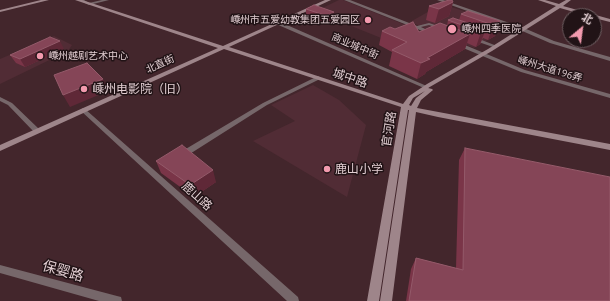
<!DOCTYPE html>
<meta charset="utf-8">
<style>
body{margin:0}
#map{position:relative;width:610px;height:301px;overflow:hidden;background:#43262c;font-family:Ubuntu,"Noto Sans SC",sans-serif}
canvas{display:block}
.north{position:absolute;left:562px;top:8px;width:40px;height:40px;box-sizing:border-box;background:#211316;border:1px solid #6e5e61;border-radius:50%;rotate:29deg;font-size:11px;font-weight:700;line-height:16px;text-align:center;color:#e2ced2}
.north::after{content:'';display:block;margin:auto;width:14px;height:18px;background:#f29aae;clip-path:polygon(50% 0,100% 100%,50% 72%,0 100%)}
</style>
<div id="map">
<canvas width="610" height="301"></canvas>
<div class="north">北</div>
</div>
<script>
const ctx = document.querySelector('canvas').getContext('2d');
ctx.lineJoin = 'round';
function paint(path, color) {
  ctx.fillStyle = color;
  ctx.fill(path, 'evenodd');
}
function shape(rows) {
  const path = new Path2D();
  for (const r of rows) {
    path.moveTo(r[0], r[1]);
    for (let i = 2; i < r.length; i += 2) path.lineTo(r[i], r[i + 1]);
  }
  return path;
}
function strokePath(path, color, width, dash) {
  ctx.strokeStyle = color;
  ctx.lineWidth = width;
  ctx.lineCap = dash ? 'butt' : 'round';
  ctx.setLineDash(dash || []);
  ctx.stroke(path);
}
function write(font, color, halo, rows, align = 'center') {
  ctx.font = font + ' Ubuntu,"Noto Sans SC",sans-serif';
  ctx.lineWidth = 3;
  ctx.setLineDash([]);
  ctx.textBaseline = 'middle';
  ctx.strokeStyle = halo;
  ctx.fillStyle = color;
  for (const [text, x, y, turn = 0] of rows) {
    ctx.save();
    ctx.translate(x, y);
    ctx.rotate((+turn || 0) * Math.PI / 180);
    ctx.textAlign = isNaN(turn) ? turn : align;
    if (halo) ctx.strokeText(text, 0, 0);
    ctx.fillText(text, 0, 0);
    ctx.restore();
  }
}
paint(shape([
 [339,0,343,0,418,30,386,40,339,21,341,20,316,11],
 [442,4,473,14,458,23,496,35,474,48,410,22],
 [54,36,72,45,68,51,0,84,0,59],
 [313,85,339,100,366,125,347,197,253,141,295,121,271,105]
]), '#512c35');
paint(shape([
 [79,0,84,0,89,3,102,0,109,0,89,5,79,0],
 [344,0,350,0,417,26,429,23,444,28,442,29,429,25,421,27,434,33,430,34,344,0],
 [437,0,443,0,524,28,554,41,610,57,610,61,550,43,520,30,437,0],
 [276,22,280,22,429,87,428,88,424,88,276,24,276,22],
 [470,37,474,37,497,46,493,47,470,39,470,37],
 [456,43,460,43,525,70,610,94,610,98,521,72,456,45,456,43],
 [318,76,321,78,320,79,267,105,185,157,182,157,178,155,179,153,263,103,318,76],
 [0,97,12,103,39,129,40,131,39,133,35,133,8,105,0,101,0,97],
 [83,108,85,109,298,297,299,301,287,301,81,111,80,110,83,108],
 [0,265,117,296,121,297,122,301,99,301,0,273,0,265]
]), '#76676a');
paint(shape([
 [41,0,49,0,0,12,0,10,41,0],
 [75,0,82,0,223,46,325,0,331,0,229,47,403,104,409,96,427,84,488,49,556,6,538,0,545,0,559,4,566,0,571,0,563,6,610,19,610,22,594,18,594,16,588,16,560,8,492,51,428,88,432,89,433,90,421,100,417,108,610,144,610,150,438,117,416,112,392,301,380,301,409,110,408,110,379,301,367,301,401,107,224,49,0,151,0,145,218,48,75,0],
 [425,91,416,98,411,106,409,105,413,98,425,91]
]), '#9e858a');
paint(shape([
 [453,2,449,16,435,23,426,20,429,6],
 [314,5,334,19,326,24,306,17,306,9],
 [461,14,500,21,495,36,488,40,483,38,480,44,476,47,467,43,465,49,426,72,425,74,417,79,389,66,392,52,379,45,382,31,419,32,447,26,448,20,459,20],
 [64,49,25,67,16,63,10,55],
 [465,148,610,301,406,301,411,269,416,258,456,268,459,160],
 [156,161,216,182,194,197,161,173]
]), '#7a3548');
paint(shape([
 [453,2,449,16,435,23,439,9],
 [334,12,334,19,326,24,327,16],
 [500,21,495,36,488,40,493,25],
 [486,29,480,44,476,47,481,32],
 [470,34,465,49,426,72,425,74,417,79,421,63,427,58],
 [60,41,64,49,25,67,20,59],
 [103,79,108,91,70,107,63,95],
 [213,170,216,182,194,197,190,185]
]), '#5f2837');
const building = shape([
 [449,0,452,0,453,2,439,9,429,6,449,0],
 [314,5,334,12,327,16,306,9,314,5],
 [468,11,500,21,493,25,461,14,468,11],
 [453,18,486,29,481,32,448,20,453,18],
 [413,22,419,32,440,23,470,34,427,58,430,59,421,63,392,50,407,42,382,31,390,27,395,29,413,22],
 [50,37,60,41,20,59,10,55,50,37],
 [87,63,103,79,63,95,54,75,87,63],
 [182,145,213,170,190,185,156,161,182,145],
 [465,148,610,177,610,301,409,301,416,258,463,270,465,148]
]);
paint(building, '#854557');
strokePath(building, '#945a6a', 1);
for (const [x, y, r, color] of [
 [368,20,4,"#f29aae"],
 [452,29,5,"#f29aae"],
 [40,56,4,"#f29aae"],
 [84,89,4,"#f29aae"],
 [327,169,4,"#f29aae"]
]) {
  const dot = new Path2D();
  dot.arc(x, y, r, 0, 2 * Math.PI);
  ctx.fillStyle = color;
  ctx.fill(dot);
  strokePath(dot, '#211316', 1.5);
}
write('10px', '#e2ced2', '#211316', [
 ["嵊州市五爱幼教集团五爱园区",360,20,"right"],
 ["嵊州四季医院",461,29],
 ["嵊州越剧艺术中心",48,56]
], 'left');
write('10px', '#e2ced2', '#211316', [
 ["商业城中街",355,46,23],
 ["北直街",160,64,-24],
 ["嵊州大道196弄",550,69,17]
]);
write('12px', '#e2ced2', '#211316', [
 ["城中路",350,78,19],
 ["官河路",389,129,-81],
 ["鹿山路",197,196,42]
]);
write('12px', '#e2ced2', '#211316', [
 ["嵊州电影院（旧）",92,89],
 ["鹿山小学",335,169]
], 'left');
write('14px', '#e2ced2', '#211316', [
 ["保婴路",63,271,16]
]);
</script>
